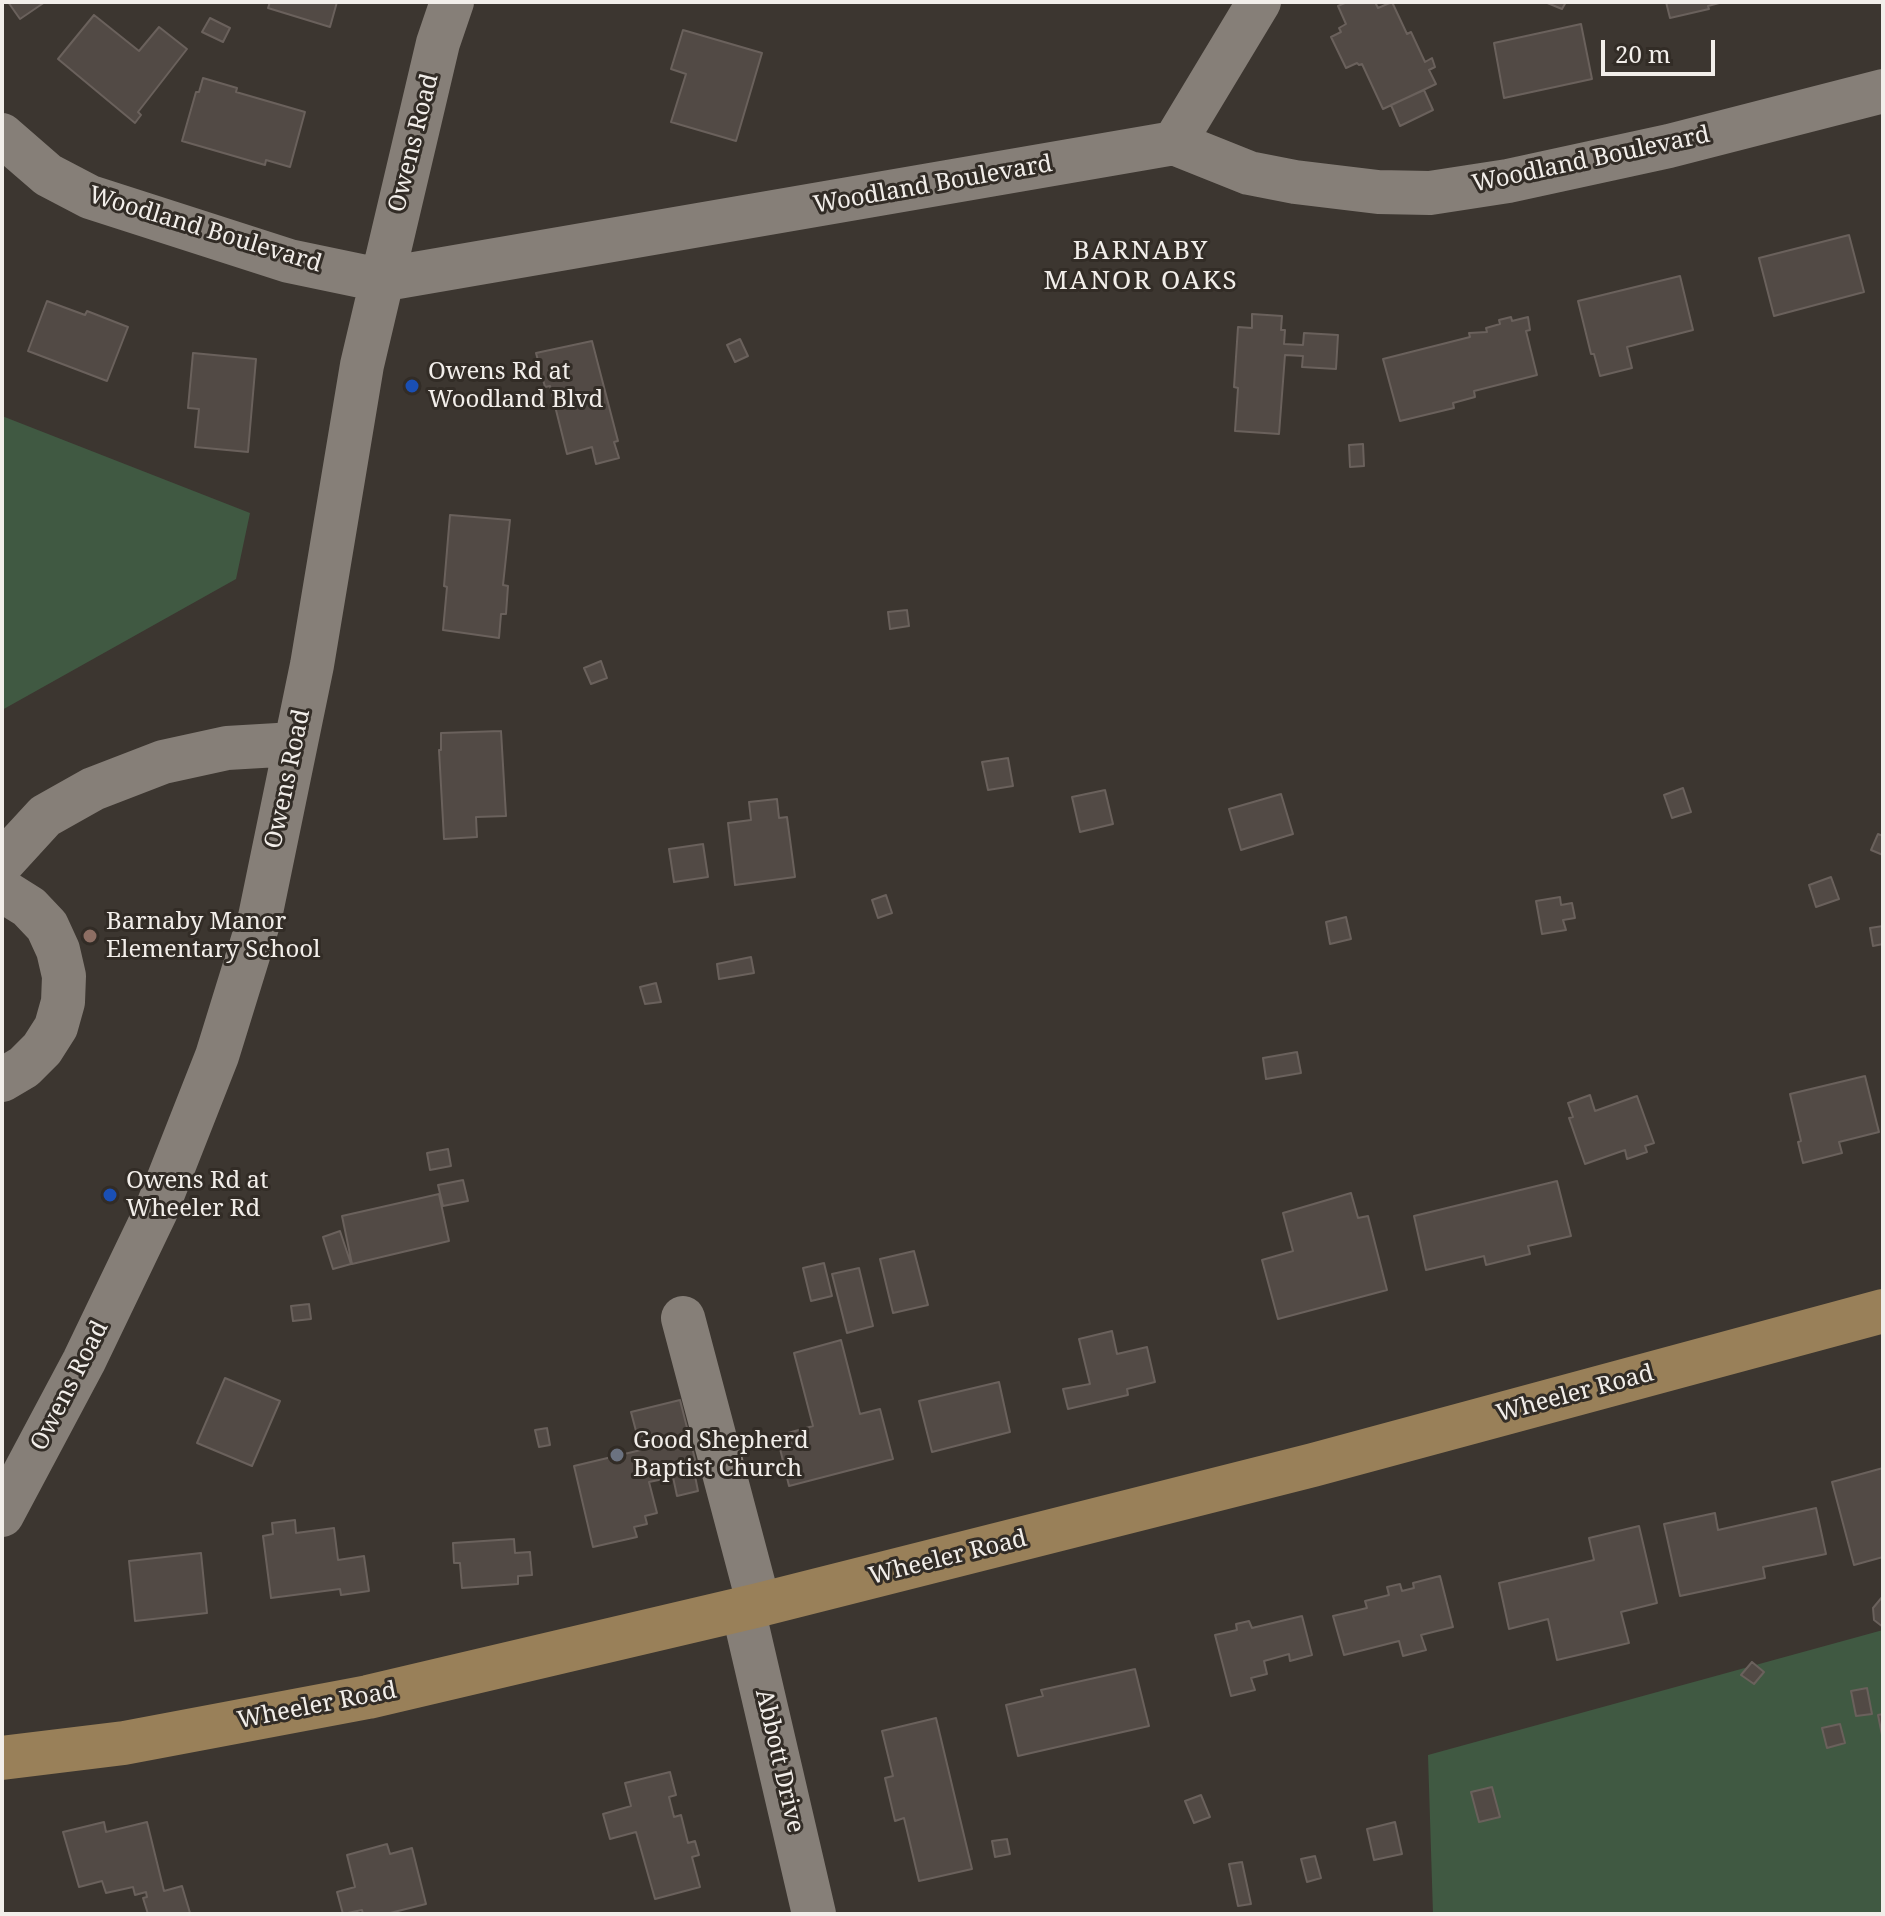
<!DOCTYPE html>
<style>
body{margin:0}
#map{position:relative;width:1885px;height:1916px;overflow:hidden;background:#3c3630;font-family:"Noto Serif",serif}
canvas{display:block}
.frame{position:absolute;inset:0;border:4px solid #f2eeea;pointer-events:none}
.scale{position:absolute;left:1601px;top:40px;width:114px;height:36px;box-sizing:border-box;border:4px solid #f2eeea;border-top:0;padding-left:10px;font-size:24px;line-height:28px;white-space:nowrap;color:#f2eeea;-webkit-text-stroke:6px #322c26;paint-order:stroke}
</style>
<div id="map">
<canvas width="1885" height="1916"></canvas>
<div class="frame"></div>
<div class="scale">20 m</div>
</div>
<script>
const ctx = document.querySelector('canvas').getContext('2d');
ctx.lineJoin = 'round';
function paint(path, color) {
  ctx.fillStyle = color;
  ctx.fill(path, 'evenodd');
}
function shape(rows) {
  const path = new Path2D();
  for (const r of rows) {
    path.moveTo(r[0], r[1]);
    for (let i = 2; i < r.length; i += 2) path.lineTo(r[i], r[i + 1]);
  }
  return path;
}
function strokePath(path, color, width, dash) {
  ctx.strokeStyle = color;
  ctx.lineWidth = width;
  ctx.lineCap = dash ? 'butt' : 'round';
  ctx.setLineDash(dash || []);
  ctx.stroke(path);
}
function write(font, color, halo, rows, align = 'center') {
  ctx.font = font + ' "Noto Serif",serif';
  ctx.lineWidth = 6;
  ctx.setLineDash([]);
  ctx.textBaseline = 'middle';
  ctx.strokeStyle = halo;
  ctx.fillStyle = color;
  for (const [text, x, y, turn = 0] of rows) {
    ctx.save();
    ctx.translate(x, y);
    ctx.rotate((+turn || 0) * Math.PI / 180);
    ctx.textAlign = isNaN(turn) ? turn : align;
    if (halo) ctx.strokeText(text, 0, 0);
    ctx.fillText(text, 0, 0);
    ctx.restore();
  }
}
paint(shape([
 [2,416,250,513,236,579,2,710],
 [1883,1630,1883,1914,1433,1914,1428,1755]
]), '#405942');
const building = shape([
 [8,2,45,2,20,19,8,2],
 [270,2,337,2,330,27,268,8,270,2],
 [1347,2,1375,2,1378,8,1392,2,1407,34,1411,32,1425,62,1432,58,1435,67,1429,70,1436,84,1383,109,1362,64,1359,65,1357,63,1346,68,1331,37,1341,32,1339,28,1346,24,1338,6,1347,2],
 [1545,2,1566,2,1562,9,1545,2],
 [1666,2,1723,2,1708,6,1709,9,1670,18,1666,2],
 [94,15,139,51,159,27,187,49,138,112,141,115,135,123,58,59,94,15],
 [210,18,230,28,223,42,202,32,210,18],
 [1581,24,1592,79,1504,98,1494,43,1581,24],
 [683,30,762,53,736,141,671,122,686,74,671,69,683,30],
 [203,78,237,88,236,92,305,112,290,167,266,160,265,165,182,141,196,92,199,92,203,78],
 [1424,90,1433,110,1400,126,1391,105,1424,90],
 [1849,235,1864,292,1774,316,1759,258,1849,235],
 [1680,276,1693,330,1627,347,1632,368,1600,376,1594,354,1591,354,1578,301,1680,276],
 [47,301,85,315,87,311,128,327,107,381,28,351,47,301],
 [1252,314,1282,316,1281,330,1285,330,1284,344,1303,345,1304,333,1338,335,1336,369,1302,367,1303,356,1285,355,1279,434,1235,431,1238,388,1234,387,1238,327,1252,328,1252,314],
 [1511,317,1512,321,1528,317,1530,330,1526,331,1537,375,1474,391,1475,397,1453,403,1454,408,1400,421,1383,359,1470,337,1469,333,1487,332,1486,328,1500,324,1499,320,1511,317],
 [740,339,748,356,735,362,727,345,740,339],
 [592,341,618,441,614,442,619,458,596,464,592,447,567,454,550,386,545,387,536,353,592,341],
 [193,353,256,359,248,452,195,447,199,409,188,408,193,353],
 [1363,444,1364,466,1350,467,1349,445,1363,444],
 [450,515,510,520,503,585,508,586,506,614,501,614,499,638,443,630,447,587,444,586,450,515],
 [907,610,909,626,890,629,888,612,907,610],
 [601,661,607,678,591,684,584,668,601,661],
 [501,731,506,816,476,817,477,837,444,839,439,750,441,750,441,733,501,731],
 [1008,758,1013,786,988,790,982,762,1008,758],
 [1683,788,1691,812,1672,818,1664,795,1683,788],
 [1105,790,1113,824,1080,832,1072,797,1105,790],
 [1281,794,1293,834,1241,850,1229,809,1281,794],
 [777,799,779,818,787,817,795,877,735,885,728,823,751,820,749,802,777,799],
 [1878,834,1883,836,1883,855,1871,850,1878,834],
 [703,844,708,877,674,882,669,849,703,844],
 [1831,877,1839,899,1816,907,1809,885,1831,877],
 [886,895,892,913,878,918,872,900,886,895],
 [1560,897,1561,905,1572,903,1575,918,1563,920,1566,930,1542,934,1536,901,1560,897],
 [1346,917,1351,939,1330,944,1326,922,1346,917],
 [1883,926,1883,944,1873,946,1870,928,1883,926],
 [751,957,754,973,719,979,717,964,751,957],
 [656,983,661,1002,645,1004,640,987,656,983],
 [1297,1052,1301,1073,1266,1079,1263,1058,1297,1052],
 [1865,1076,1879,1132,1839,1142,1842,1153,1803,1163,1798,1142,1801,1141,1790,1094,1865,1076],
 [1590,1095,1595,1111,1637,1096,1654,1143,1645,1146,1647,1152,1627,1159,1625,1150,1585,1164,1569,1118,1573,1117,1568,1103,1590,1095],
 [448,1149,451,1166,430,1170,427,1153,448,1149],
 [463,1180,468,1201,443,1206,438,1185,463,1180],
 [1557,1181,1571,1236,1528,1246,1530,1254,1486,1265,1484,1256,1426,1270,1414,1216,1557,1181],
 [1351,1193,1358,1218,1368,1216,1387,1290,1278,1319,1262,1260,1293,1251,1283,1213,1351,1193],
 [439,1194,449,1241,352,1264,342,1216,439,1194],
 [340,1231,351,1264,333,1269,323,1237,340,1231],
 [914,1251,928,1305,893,1313,880,1259,914,1251],
 [824,1263,832,1296,811,1301,803,1268,824,1263],
 [859,1268,873,1326,847,1333,832,1274,859,1268],
 [309,1304,311,1319,293,1321,291,1306,309,1304],
 [1112,1331,1117,1354,1147,1347,1155,1382,1127,1389,1128,1395,1068,1409,1063,1389,1090,1384,1079,1339,1112,1331],
 [841,1340,860,1414,880,1409,893,1459,789,1486,777,1436,813,1426,794,1353,841,1340],
 [225,1378,280,1401,252,1466,197,1443,225,1378],
 [999,1382,1010,1432,932,1452,919,1401,999,1382],
 [680,1400,698,1471,694,1471,698,1491,677,1496,673,1477,649,1482,657,1513,645,1516,647,1524,634,1527,637,1537,593,1547,574,1466,641,1450,631,1412,680,1400],
 [547,1428,550,1445,539,1447,535,1430,547,1428],
 [1883,1468,1883,1557,1854,1565,1832,1482,1883,1468],
 [1816,1508,1826,1554,1763,1567,1765,1578,1680,1596,1664,1524,1715,1513,1718,1530,1816,1508],
 [295,1520,296,1533,334,1528,338,1560,364,1556,369,1591,341,1595,340,1589,271,1598,263,1536,273,1534,272,1523,295,1520],
 [1639,1526,1657,1603,1621,1612,1629,1643,1557,1660,1548,1619,1509,1629,1499,1583,1594,1560,1589,1538,1639,1526],
 [514,1539,515,1553,530,1552,532,1575,518,1576,518,1584,462,1588,460,1563,454,1563,453,1543,514,1539],
 [201,1553,207,1613,135,1621,129,1561,201,1553],
 [1440,1576,1453,1627,1421,1635,1426,1650,1403,1656,1399,1641,1344,1655,1333,1616,1367,1608,1365,1601,1389,1595,1387,1587,1400,1584,1402,1591,1414,1588,1413,1583,1440,1576],
 [1883,1596,1883,1627,1874,1620,1873,1608,1883,1596],
 [1302,1616,1312,1655,1290,1661,1289,1654,1264,1661,1267,1674,1251,1678,1255,1690,1231,1696,1215,1635,1237,1630,1236,1624,1249,1621,1252,1628,1302,1616],
 [1752,1662,1764,1672,1754,1684,1741,1675,1752,1662],
 [1135,1669,1149,1726,1018,1756,1006,1705,1043,1696,1041,1690,1135,1669],
 [1867,1688,1872,1714,1856,1716,1851,1691,1867,1688],
 [1883,1714,1883,1740,1878,1715,1883,1714],
 [936,1718,972,1869,919,1881,904,1818,895,1821,885,1778,893,1776,882,1731,936,1718],
 [1840,1724,1845,1743,1827,1748,1822,1728,1840,1724],
 [670,1772,676,1795,669,1797,674,1817,681,1815,688,1843,695,1841,699,1855,692,1857,700,1887,655,1899,636,1832,610,1839,603,1814,631,1806,625,1783,670,1772],
 [1492,1787,1500,1817,1479,1822,1471,1792,1492,1787],
 [1201,1795,1210,1817,1194,1823,1185,1801,1201,1795],
 [104,1822,106,1832,147,1822,164,1891,182,1886,190,1913,148,1914,143,1898,147,1897,146,1892,135,1895,133,1887,106,1893,102,1881,79,1887,63,1832,104,1822],
 [1395,1822,1402,1854,1374,1860,1367,1829,1395,1822],
 [1007,1839,1010,1854,995,1857,992,1841,1007,1839],
 [387,1844,390,1854,412,1848,426,1904,386,1914,363,1914,362,1910,343,1914,337,1892,355,1887,347,1855,387,1844],
 [1315,1856,1321,1878,1307,1882,1301,1859,1315,1856],
 [1242,1862,1251,1904,1238,1906,1229,1864,1242,1862]
]);
paint(building, '#524a45');
strokePath(building, '#6a615c', 2);
strokePath(shape([
 [2,135,48,175,90,197,289,261,380,280,1174,143,1249,173,1295,182,1378,192,1430,193,1508,181,1669,146,1883,91],
 [1174,143,1259,2],
 [2,863,45,816,93,789,163,762,227,748,295,744],
 [2,890,29,907,47,926,58,950,64,976,63,1002,56,1027,42,1049,24,1067,2,1080],
 [683,1318,759,1605],
 [2,1515,84,1361,156,1211,217,1056,260,917,312,665,362,365,438,43,452,2],
 [743,1609,814,1914]
]), '#867f78', 44);
strokePath(shape([
 [2,1758,124,1743,368,1697,759,1605,1313,1465,1883,1311]
]), '#998059', 44);
for (const [x, y, r, color] of [
 [412,386,8,"#1a4fb4"],
 [90,936,8,"#8d6e63"],
 [110,1195,8,"#1a4fb4"],
 [617,1455,8,"#6b7280"]
]) {
  const dot = new Path2D();
  dot.arc(x, y, r, 0, 2 * Math.PI);
  ctx.fillStyle = color;
  ctx.fill(dot);
  strokePath(dot, '#322c26', 3);
}
write('24px', '#f2eeea', '#322c26', [
 ["Owens Road",414,143,-76],
 ["Woodland Boulevard",1591,160,-12],
 ["Woodland Boulevard",933,185,-10],
 ["Woodland Boulevard",205,230,17],
 ["Owens Road",288,779,-78],
 ["Owens Road",70,1386,-63],
 ["Wheeler Road",1575,1394,-15],
 ["Wheeler Road",948,1558,-14],
 ["Wheeler Road",317,1706,-11],
 ["Abbott Drive",779,1761,77]
]);
write('24px', '#f2eeea', '#322c26', [
 ["Owens Rd at",428,372],
 ["Woodland Blvd",428,400],
 ["Barnaby Manor",106,922],
 ["Elementary School",106,950],
 ["Owens Rd at",126,1181],
 ["Wheeler Rd",126,1209],
 ["Good Shepherd",633,1441],
 ["Baptist Church",633,1469]
], 'left');
ctx.letterSpacing = '2px';
write('26px', '#f2eeea', '#322c26', [
 ["BARNABY",1141,252],
 ["MANOR OAKS",1141,282]
]);
ctx.letterSpacing = '0px';
</script>
